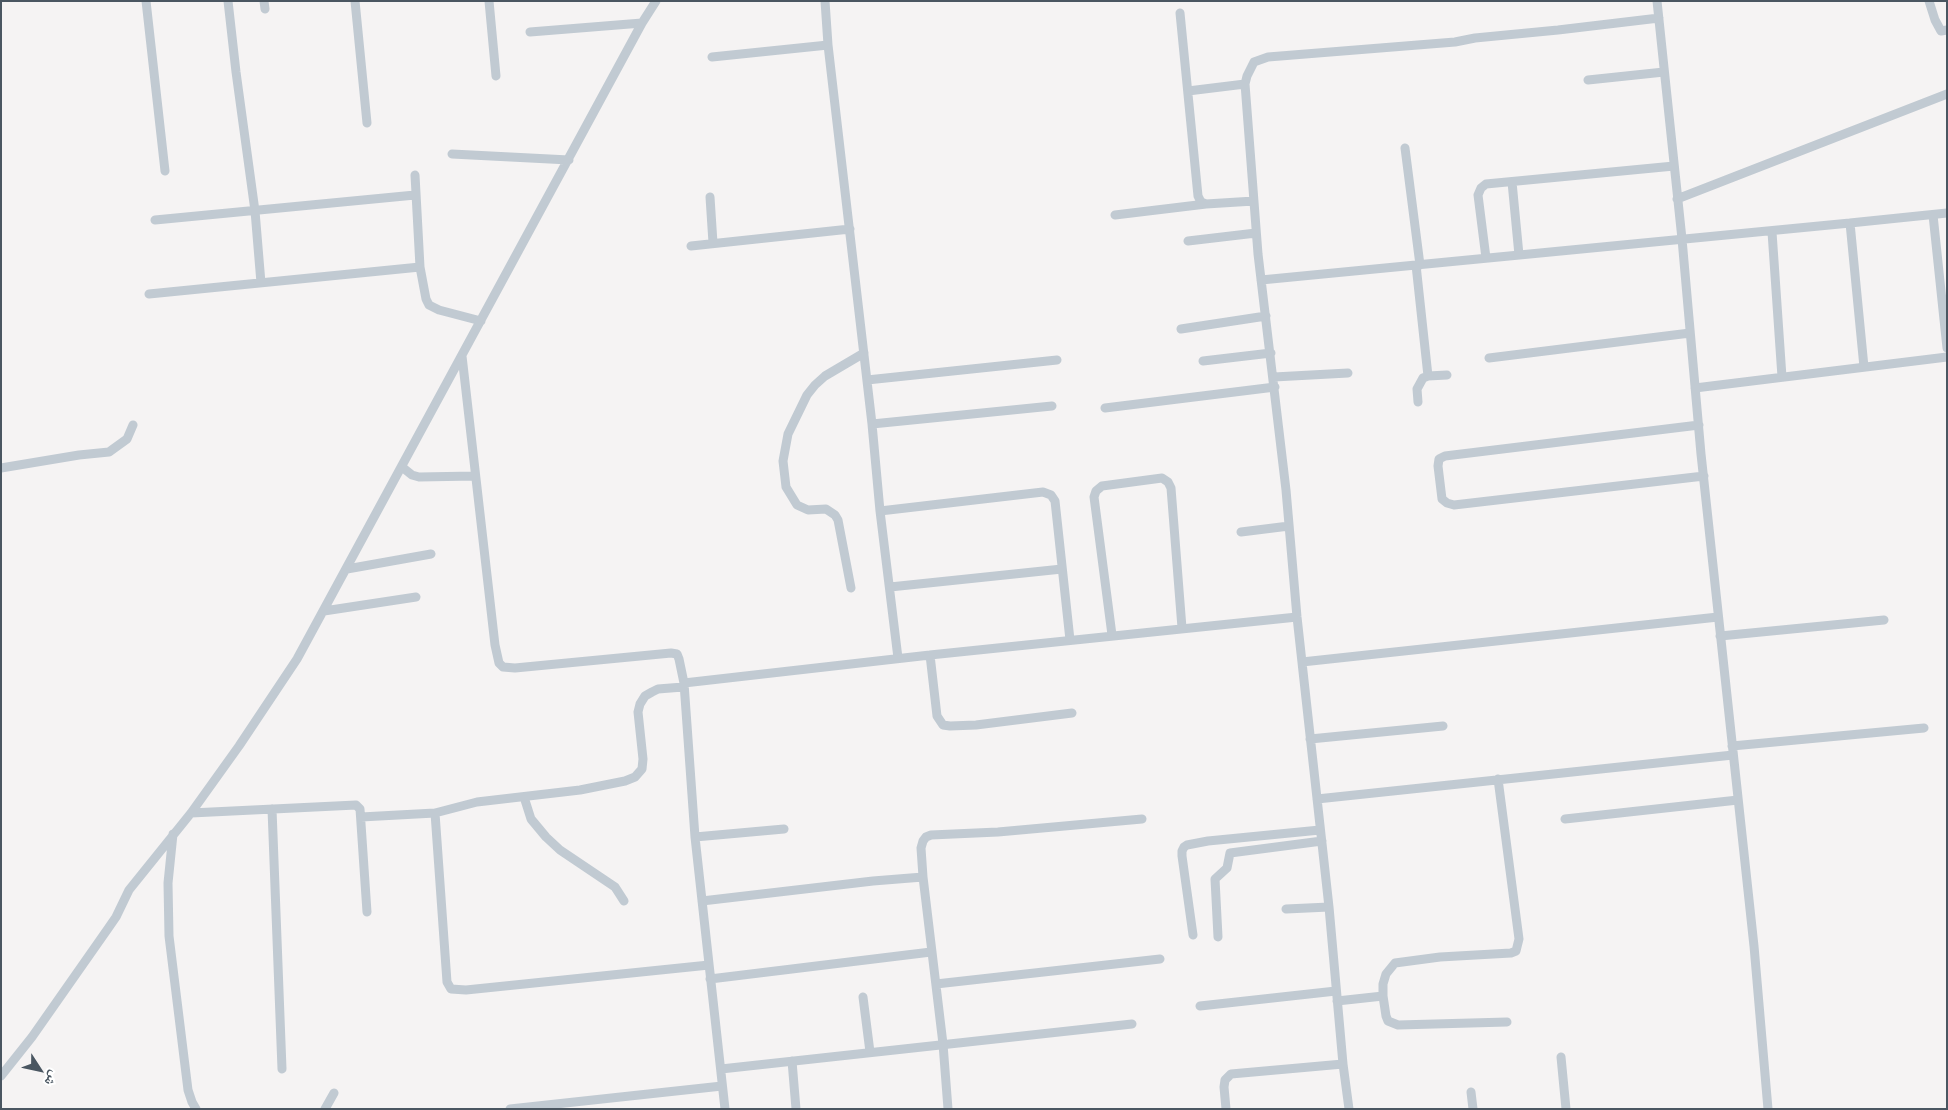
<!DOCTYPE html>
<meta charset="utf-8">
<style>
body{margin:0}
#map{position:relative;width:1948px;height:1110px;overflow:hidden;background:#f5f3f3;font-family:"Asap Condensed","Noto Naskh Arabic",sans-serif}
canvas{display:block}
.frame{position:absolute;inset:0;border:2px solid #4a5661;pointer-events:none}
.north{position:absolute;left:15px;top:1045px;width:50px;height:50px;-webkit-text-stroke:4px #fff;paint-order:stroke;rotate:125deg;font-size:14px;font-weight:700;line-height:20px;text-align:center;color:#4a5661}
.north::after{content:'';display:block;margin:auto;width:18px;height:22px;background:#4a5661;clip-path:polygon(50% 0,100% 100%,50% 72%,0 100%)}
</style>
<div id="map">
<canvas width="1948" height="1110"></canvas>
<div class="frame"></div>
<div class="north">ش</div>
</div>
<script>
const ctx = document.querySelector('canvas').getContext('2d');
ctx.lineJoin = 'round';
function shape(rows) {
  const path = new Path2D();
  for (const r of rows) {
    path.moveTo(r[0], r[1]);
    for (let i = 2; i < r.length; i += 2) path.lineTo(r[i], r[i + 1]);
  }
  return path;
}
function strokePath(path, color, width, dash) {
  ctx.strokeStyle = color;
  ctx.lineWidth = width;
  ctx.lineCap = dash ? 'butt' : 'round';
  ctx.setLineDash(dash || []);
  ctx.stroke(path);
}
strokePath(shape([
 [146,1,165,171],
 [228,1,236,72,255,211,261,283],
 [264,1,265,9],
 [355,1,367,123],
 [489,1,496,76],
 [825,1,828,45,872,424,880,511,898,658],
 [1657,1,1682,239,1701,454,1754,946,1768,1109],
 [1929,1,1935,20,1941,31,1947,30],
 [1180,13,1198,196,1201,202,1206,204,1254,201],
 [530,32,642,23],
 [712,57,828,45],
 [1588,80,1664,72],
 [1188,91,1245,84],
 [1405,148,1420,265],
 [452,154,569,160],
 [415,175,420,267,426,299,429,305,439,310,481,321],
 [1512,182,1519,255],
 [710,197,713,243],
 [1677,199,1947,94],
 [1115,215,1206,204],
 [1933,215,1947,348],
 [155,220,415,195],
 [1772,232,1782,377],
 [1188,241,1256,233],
 [691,246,850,229],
 [1486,258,1478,195,1481,188,1486,184,1674,166],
 [1416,265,1428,376],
 [1261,280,1850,223],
 [149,294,420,267],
 [1181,329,1266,316],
 [462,356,495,645,499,663,503,667,515,668,671,653,677,654,679,659,684,683,695,837,725,1109],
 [1489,358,1690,333],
 [1203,361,1271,353],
 [1864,367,1850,223,1947,213],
 [1274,377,1348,373],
 [867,380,1057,360],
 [1695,388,1947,357],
 [1418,402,1417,389,1423,378,1428,376,1447,375],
 [1105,408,1275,387],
 [872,424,1052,406],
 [1699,425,1445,456,1439,459,1438,466,1442,499,1447,503,1454,505,1704,476],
 [402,467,412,475,419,477,475,476],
 [1,468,79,455,109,452,127,439,133,425],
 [880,511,1043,492,1051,495,1055,501,1070,640],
 [1241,532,1289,526],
 [347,569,431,554],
 [890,587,1062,569],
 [851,588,838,520,835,515,826,509,808,510,797,505,786,487,783,461,788,434,807,395,815,385,825,376,864,353],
 [324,611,416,597],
 [1112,635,1094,497,1096,491,1102,486,1162,478,1168,482,1171,488,1182,628],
 [1720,636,1884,620],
 [930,655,937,716,943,725,950,726,976,725,1072,713],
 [1302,662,1718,617],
 [684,683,930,655,1297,617],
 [1310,739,1443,726],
 [1732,746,1924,728],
 [524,797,531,819,546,837,560,850,615,887,624,901],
 [1317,799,1733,755],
 [272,809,282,1069],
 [191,813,356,805,360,809,367,912],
 [435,813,447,982,451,989,466,990,709,965],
 [361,817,435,813,477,802,580,790,625,781,635,777,642,769,643,759,638,712,640,704,645,696,652,692,658,689,683,687],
 [1565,819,1738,800],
 [173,834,168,883,169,936,188,1090,192,1102,196,1109],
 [695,837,784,829],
 [702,901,873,881,923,877],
 [1286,909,1329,907],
 [1193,935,1182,856,1182,851,1184,847,1187,845,1208,841,1320,830],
 [1218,937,1215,879,1227,868,1230,853,1322,841],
 [710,979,931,952],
 [936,984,1160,959],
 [1383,996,1383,984,1386,974,1395,963,1440,957,1511,953,1516,951,1519,939,1498,779],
 [863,997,870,1052],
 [1337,1001,1383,996,1386,1016,1388,1021,1398,1025,1507,1022],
 [1200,1006,1336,991],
 [1561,1057,1566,1109],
 [792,1061,796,1109],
 [721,1069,1132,1024],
 [1,1076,32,1037,107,930,116,917,129,890,191,813,239,746,297,659,642,23,656,1],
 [1471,1092,1473,1109],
 [325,1109,334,1093],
 [510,1109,722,1086],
 [948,1109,943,1044,923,877,921,848,923,841,926,837,931,835,998,832,1142,819],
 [1226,1109,1224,1087,1225,1080,1231,1074,1343,1064],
 [1349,1109,1343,1064,1329,907,1297,617,1286,490,1258,254,1245,84,1247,76,1254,62,1268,57,1455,42,1475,38,1558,30,1659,18]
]), '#c1cad2', 9);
</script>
